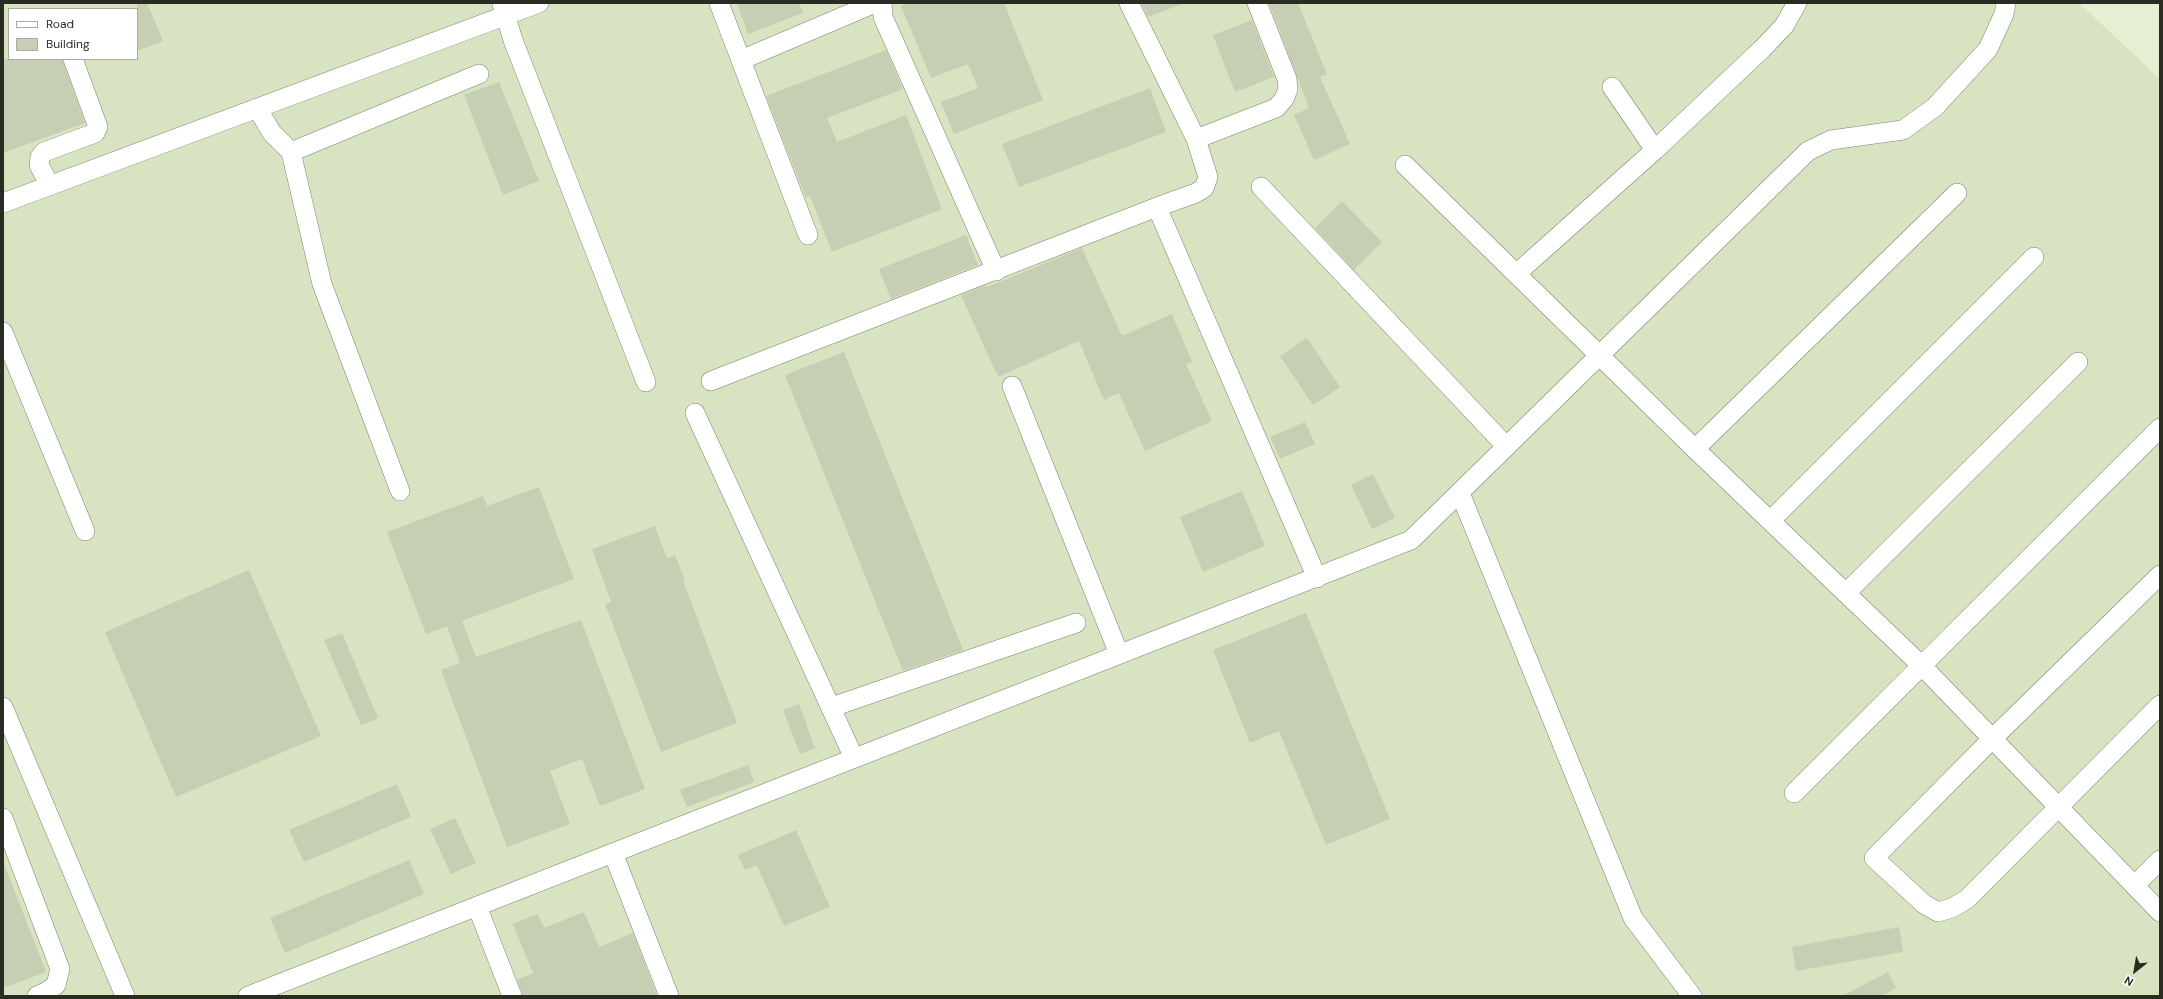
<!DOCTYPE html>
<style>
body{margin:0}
#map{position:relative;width:2163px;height:999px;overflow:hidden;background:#e6efd3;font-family:"DM Sans",sans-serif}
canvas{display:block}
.frame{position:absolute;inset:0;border:4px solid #292c22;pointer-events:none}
.legend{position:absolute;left:8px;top:8px;width:130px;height:52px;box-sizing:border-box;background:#fff;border:1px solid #a9aba7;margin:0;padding:5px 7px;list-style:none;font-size:12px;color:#292c22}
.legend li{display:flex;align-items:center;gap:8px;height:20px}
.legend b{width:20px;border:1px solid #a9aba7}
.north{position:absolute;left:2115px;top:951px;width:40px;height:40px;-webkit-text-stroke:3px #fff;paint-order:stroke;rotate:211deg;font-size:11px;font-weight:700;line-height:16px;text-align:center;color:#292c22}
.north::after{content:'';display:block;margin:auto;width:14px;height:18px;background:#292c22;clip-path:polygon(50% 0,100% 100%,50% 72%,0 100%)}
</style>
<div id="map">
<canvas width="2163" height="999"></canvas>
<div class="frame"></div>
<ul class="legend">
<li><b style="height:5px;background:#fff"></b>Road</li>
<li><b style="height:11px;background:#c6cfb4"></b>Building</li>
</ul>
<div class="north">N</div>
</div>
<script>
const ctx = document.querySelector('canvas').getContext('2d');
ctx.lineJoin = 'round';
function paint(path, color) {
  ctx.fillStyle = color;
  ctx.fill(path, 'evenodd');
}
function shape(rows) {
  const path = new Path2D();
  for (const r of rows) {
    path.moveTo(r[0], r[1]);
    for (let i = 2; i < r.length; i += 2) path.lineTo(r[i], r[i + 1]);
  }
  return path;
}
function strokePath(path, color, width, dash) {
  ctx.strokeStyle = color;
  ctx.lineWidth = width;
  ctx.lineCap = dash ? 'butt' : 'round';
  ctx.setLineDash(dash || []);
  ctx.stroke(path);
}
paint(shape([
 [3,3,2079,3,2160,79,2160,996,3,996],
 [9,9,137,9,137,59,9,59]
]), '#d8e3c2');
paint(shape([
 [137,3,147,3,163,41,137,51],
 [737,3,799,3,803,13,748,34],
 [910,3,1004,3,1043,100,954,134,941,102,978,88,968,64,931,78,901,6],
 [1141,3,1181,3,1182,4,1148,17],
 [1269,3,1298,3,1327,74,1320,77,1350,144,1314,160,1294,115,1309,108],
 [1252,20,1274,77,1235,92,1213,35],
 [886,50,903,89,827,118,837,142,906,115,942,209,832,252,810,196,806,198,766,96],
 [3,59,62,59,85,123,3,153],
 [499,82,539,181,503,195,464,95],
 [1150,88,1166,132,1019,187,1002,144],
 [1342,201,1382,242,1354,270,1315,228],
 [966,235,978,265,891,299,879,269],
 [1082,248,1122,336,1172,314,1192,362,1186,364,1212,421,1145,451,1119,393,1104,400,1079,341,998,377,961,295,986,285,987,287],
 [1307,338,1340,387,1313,405,1280,356],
 [844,352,963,650,903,671,785,375],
 [1305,422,1315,444,1280,459,1270,437],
 [1373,474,1395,518,1372,529,1351,485],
 [539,487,574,579,462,621,476,657,581,620,645,789,600,806,582,759,550,771,570,824,507,847,441,670,460,663,447,626,426,634,387,532,483,496,487,506],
 [1242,491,1265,546,1203,572,1180,517],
 [655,526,667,558,675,555,685,580,683,581,737,723,661,752,605,604,611,602,592,549],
 [249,570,321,736,176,797,105,632],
 [1306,613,1390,819,1326,845,1279,731,1250,743,1213,650],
 [342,633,378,718,361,725,324,640],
 [799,704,815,748,800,754,783,710],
 [748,765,754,782,687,807,680,790],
 [397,784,411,817,304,862,289,830],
 [455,818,476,863,451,874,430,829],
 [796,830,830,907,784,926,757,865,745,870,738,855],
 [409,860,424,894,285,953,270,918],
 [3,861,46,972,3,988],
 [584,912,599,947,633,933,657,996,523,996,517,980,533,973,513,924,538,914,544,928],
 [1899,927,1903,952,1796,971,1792,947],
 [1888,972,1896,988,1881,996,1842,996]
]), '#c6cfb4');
const minor = shape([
 [719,3,808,235],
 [882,3,883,17,996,271],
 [502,4,513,40,646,382],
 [741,60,875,3],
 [1612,87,1655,150],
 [257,108,272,133,291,152,322,284,400,491],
 [1196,139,1276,108,1284,99,1288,89,1287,79,1257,3],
 [291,152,479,74],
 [1405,165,1695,449,1922,666,2160,912],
 [50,186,39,165,40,157,44,152,95,133,98,127,73,59],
 [1261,187,1506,446],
 [3,203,539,3],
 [1157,207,1317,578],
 [1516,274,1655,150,1762,49,1784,26,1797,3],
 [3,332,85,531],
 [711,381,1157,207,1196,193,1204,188,1208,177,1196,139,1129,3],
 [1012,386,1119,654],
 [695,413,854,758],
 [1695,449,1957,193],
 [1460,493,1633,918,1692,996],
 [1771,520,2034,257],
 [2160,575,1992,739,1874,858,1924,904,1938,912,1952,908,1967,899,2160,705],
 [1846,593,2078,362],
 [3,707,125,996],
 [832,707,1076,623],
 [1794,793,2160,428],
 [3,818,60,969,56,985,46,992,37,996],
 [613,853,669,996],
 [2135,885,2160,860],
 [477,906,512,996],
 [248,996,1411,540,1808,151,1831,140,1903,130,1935,107,1988,49,2004,14,2006,3]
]);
strokePath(minor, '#7c846b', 20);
strokePath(minor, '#fff', 19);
</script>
